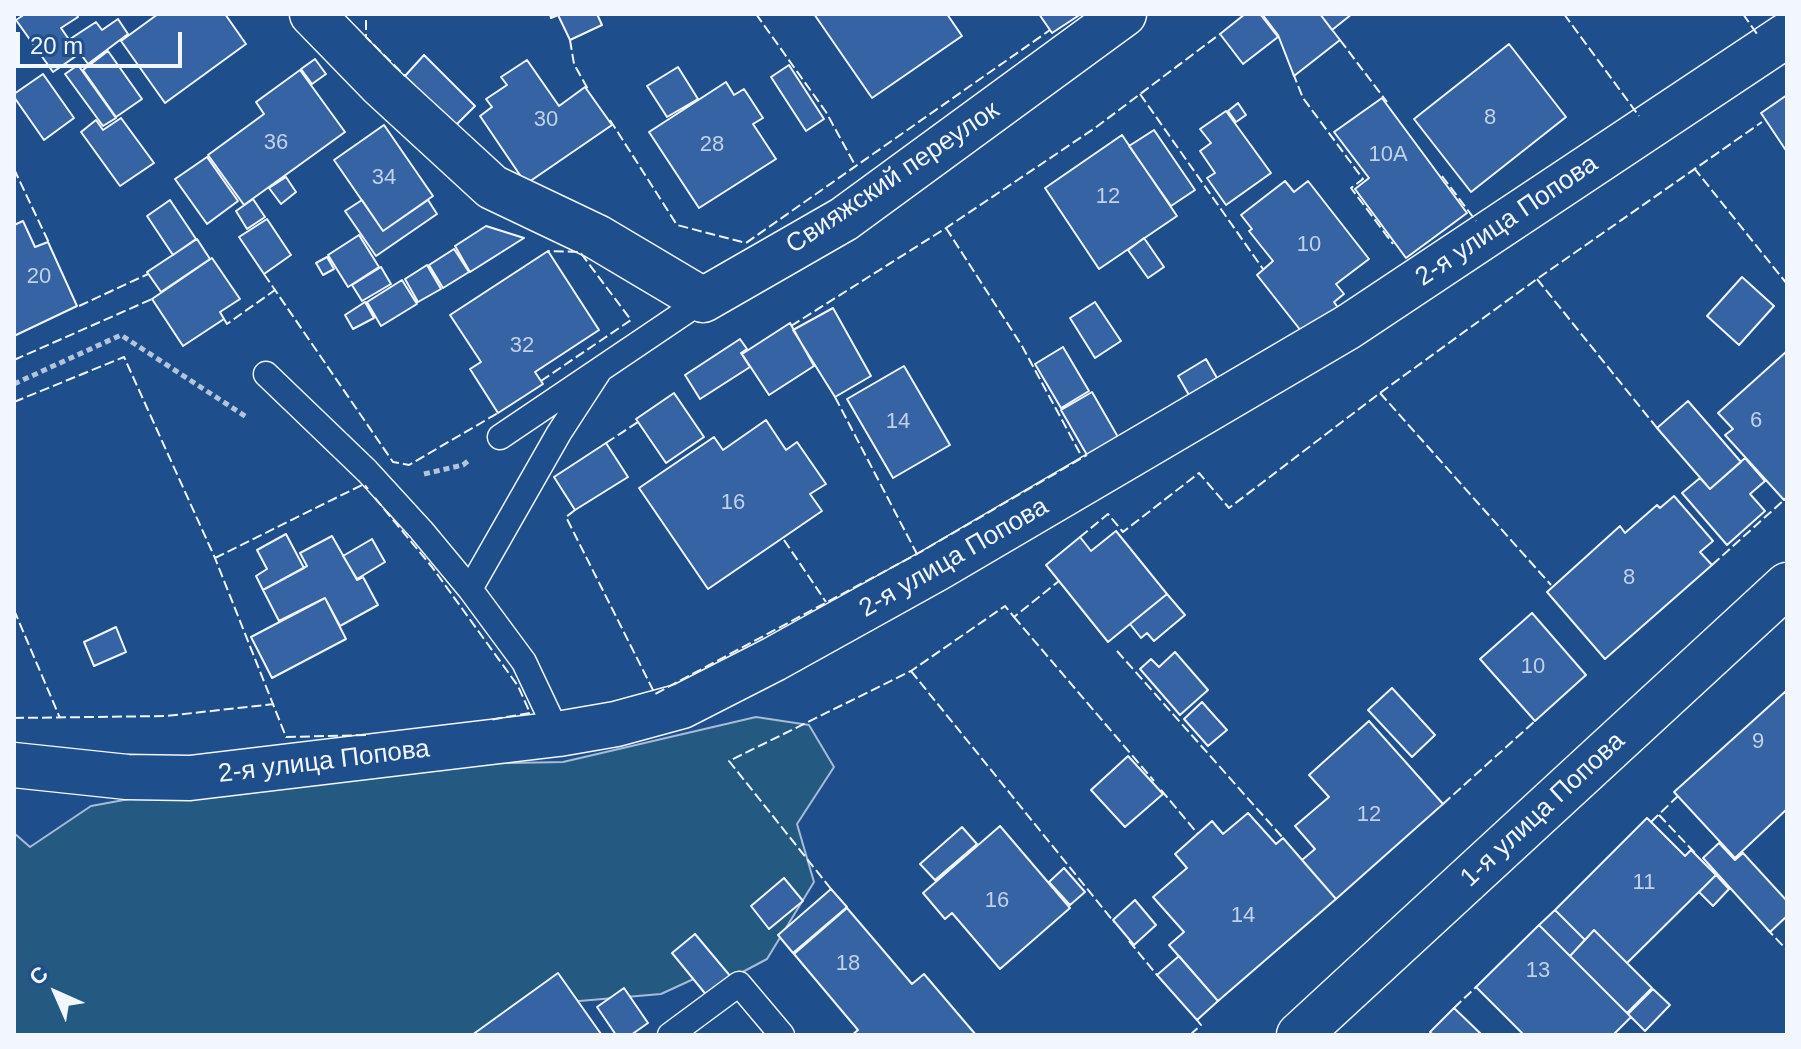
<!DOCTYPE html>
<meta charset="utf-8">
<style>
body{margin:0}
#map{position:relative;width:1801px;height:1049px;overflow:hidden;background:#1f4e8c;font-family:Arial,sans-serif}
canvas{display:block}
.frame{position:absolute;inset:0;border:16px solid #f2f6ff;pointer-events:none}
.north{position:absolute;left:16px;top:953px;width:80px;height:80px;-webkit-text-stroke:6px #1f4e8c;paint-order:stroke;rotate:315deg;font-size:22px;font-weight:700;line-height:32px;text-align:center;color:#f2f6ff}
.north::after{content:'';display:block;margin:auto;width:28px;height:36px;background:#f2f6ff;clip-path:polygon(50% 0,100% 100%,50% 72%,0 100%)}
.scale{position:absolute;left:16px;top:32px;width:166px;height:36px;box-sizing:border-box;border:4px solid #f2f6ff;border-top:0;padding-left:10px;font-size:24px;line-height:28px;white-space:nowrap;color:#f2f6ff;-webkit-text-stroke:6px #1f4e8c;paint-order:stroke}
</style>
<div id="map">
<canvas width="1801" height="1049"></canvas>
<div class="frame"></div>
<div class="north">С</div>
<div class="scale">20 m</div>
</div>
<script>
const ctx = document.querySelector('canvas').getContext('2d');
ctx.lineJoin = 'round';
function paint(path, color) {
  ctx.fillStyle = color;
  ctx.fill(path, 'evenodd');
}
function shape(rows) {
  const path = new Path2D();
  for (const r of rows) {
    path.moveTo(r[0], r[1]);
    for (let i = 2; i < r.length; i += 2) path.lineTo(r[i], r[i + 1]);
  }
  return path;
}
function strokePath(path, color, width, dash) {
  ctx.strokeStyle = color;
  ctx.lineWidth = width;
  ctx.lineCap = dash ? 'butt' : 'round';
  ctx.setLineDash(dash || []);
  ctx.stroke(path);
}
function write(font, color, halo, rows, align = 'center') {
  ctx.font = font + ' Arial,sans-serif';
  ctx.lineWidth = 6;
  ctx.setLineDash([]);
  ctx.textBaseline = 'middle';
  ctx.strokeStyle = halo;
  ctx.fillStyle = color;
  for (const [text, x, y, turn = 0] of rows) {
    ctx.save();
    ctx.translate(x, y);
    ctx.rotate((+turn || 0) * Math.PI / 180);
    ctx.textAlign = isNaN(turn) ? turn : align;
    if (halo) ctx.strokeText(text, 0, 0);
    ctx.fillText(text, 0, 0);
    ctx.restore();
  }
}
const green = shape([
 [756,717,809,725,834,767,797,824,814,882,767,959,737,975,698,977,661,994,556,1003,511,1017,483,1035,14,1035,14,833,30,847,91,806,184,789,407,765,563,762,756,717]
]);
paint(green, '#245a82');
strokePath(green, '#a8bbd7', 2);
const building = shape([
 [25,14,76,14,78,17,61,28,79,54,53,72,16,20,25,14],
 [158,14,225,14,246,44,165,103,121,41,158,14],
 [550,14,597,14,602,25,570,40,558,15,551,18,550,14],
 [814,14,947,14,962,36,872,98,814,14],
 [1039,14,1081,14,1052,33,1039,14],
 [1245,14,1260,14,1278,37,1243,64,1220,34,1245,14],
 [1262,14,1320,14,1340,40,1294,76,1278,35,1262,14],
 [1320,14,1352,14,1332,30,1320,14],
 [118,19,128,34,88,64,70,39,96,22,102,30,118,19],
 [1509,44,1566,117,1471,192,1414,119,1509,44],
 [108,51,142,99,116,117,83,70,108,51],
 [424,55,475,106,455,126,405,76,424,55],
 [315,59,326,74,312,84,301,69,315,59],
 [527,60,559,106,585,87,612,125,526,184,480,116,492,107,486,99,507,85,501,77,527,60],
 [78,65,116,118,103,126,65,74,78,65],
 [789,65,824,119,806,131,771,77,789,65],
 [678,67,698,99,667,117,647,86,678,67],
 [300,70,345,132,244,205,208,155,264,114,256,102,300,70],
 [43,74,74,118,44,140,14,97,14,94,43,74],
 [726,82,734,95,744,89,763,118,753,124,776,159,699,208,649,132,726,82],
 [1787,95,1787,152,1761,113,1787,95],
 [1382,98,1467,213,1406,258,1355,189,1369,178,1334,132,1382,98],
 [1238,103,1246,115,1236,122,1228,111,1238,103],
 [1226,111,1271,173,1226,205,1207,178,1215,173,1200,151,1211,143,1200,129,1226,111],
 [121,118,154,163,120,186,81,132,96,120,103,130,121,118],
 [384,125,433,196,383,231,334,160,384,125],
 [1154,130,1195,190,1171,206,1129,146,1154,130],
 [1122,135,1177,216,1099,269,1045,188,1122,135],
 [207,157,238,201,207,224,175,179,207,157],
 [286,177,296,192,281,204,269,188,286,177],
 [1285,181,1294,192,1308,181,1369,259,1336,284,1344,294,1334,302,1339,309,1305,336,1257,275,1273,261,1249,231,1252,229,1241,215,1285,181],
 [253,199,265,217,247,229,236,211,253,199],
 [170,200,196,239,173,255,147,216,170,200],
 [362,200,383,231,428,200,437,214,376,256,345,211,362,200],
 [267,219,291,255,264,274,239,237,267,219],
 [23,221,35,247,48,242,77,306,14,336,14,225,23,221],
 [486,226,524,238,470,272,455,246,486,226],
 [359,235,379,267,348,287,328,255,359,235],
 [1144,238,1164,267,1148,278,1128,250,1144,238],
 [197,239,210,259,161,292,147,272,197,239],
 [454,249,469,272,443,288,429,265,454,249],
 [548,251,599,330,535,372,543,384,498,413,470,369,481,362,450,315,548,251],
 [327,257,334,269,323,275,316,263,327,257],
 [212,258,240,299,220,312,224,319,183,346,152,299,212,258],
 [427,265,441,289,418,302,405,279,427,265],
 [381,267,391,284,362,301,352,285,381,267],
 [1742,277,1774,306,1739,345,1707,316,1742,277],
 [402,280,417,304,381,326,367,302,402,280],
 [365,302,374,318,353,329,345,315,365,302],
 [1095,302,1121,341,1095,358,1070,318,1095,302],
 [833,308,871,376,835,397,793,330,833,308],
 [790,323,814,366,769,395,742,354,790,323],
 [740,339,747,349,741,353,750,367,700,399,685,375,740,339],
 [1063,347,1089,391,1061,408,1035,364,1063,347],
 [1787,351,1787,497,1784,500,1725,435,1733,429,1718,413,1787,351],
 [1206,359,1217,378,1189,395,1178,376,1206,359],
 [904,366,950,445,893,478,847,399,904,366],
 [1092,392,1118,437,1087,455,1061,410,1092,392],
 [674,393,704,437,666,463,636,419,674,393],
 [1688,401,1741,462,1710,489,1657,428,1688,401],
 [766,420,786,450,797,442,826,484,810,494,822,511,708,589,639,488,714,437,723,450,766,420],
 [606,443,628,477,575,510,554,477,606,443],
 [1745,458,1765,481,1750,494,1765,511,1727,545,1682,493,1700,478,1710,489,1745,458],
 [1674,496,1713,541,1700,552,1712,565,1605,659,1547,592,1620,526,1625,533,1657,505,1660,508,1674,496],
 [1116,531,1167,594,1108,642,1046,565,1080,537,1091,551,1116,531],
 [286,534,304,568,263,590,256,576,267,569,257,550,286,534],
 [332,536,357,580,363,577,378,605,340,626,325,598,279,621,263,590,307,566,300,553,332,536],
 [372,539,385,562,357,579,343,556,372,539],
 [1167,594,1185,615,1154,641,1147,633,1141,638,1130,624,1167,594],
 [325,598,346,639,272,678,251,637,325,598],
 [1532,613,1586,675,1535,721,1480,659,1532,613],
 [116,627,126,652,94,666,84,642,116,627],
 [1175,652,1208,690,1180,715,1140,669,1151,659,1159,667,1175,652],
 [1392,688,1435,735,1412,757,1368,710,1392,688],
 [1786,691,1787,809,1735,858,1674,792,1786,691],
 [1202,702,1227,730,1208,746,1184,719,1202,702],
 [1369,721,1443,804,1336,899,1302,860,1315,849,1295,826,1329,797,1309,775,1369,721],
 [1128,756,1163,794,1125,827,1091,790,1128,756],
 [1248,813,1276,844,1283,838,1336,899,1218,1001,1169,945,1184,932,1153,897,1187,868,1175,854,1212,821,1223,834,1248,813],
 [1647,818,1685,856,1691,850,1716,875,1627,963,1594,930,1585,940,1555,910,1647,818],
 [1000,826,1070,908,1000,969,952,913,945,919,923,893,1000,826],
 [962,827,977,844,935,880,920,864,962,827],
 [1719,843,1735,860,1743,853,1787,901,1787,916,1770,932,1703,858,1719,843],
 [1064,868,1085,892,1070,905,1049,882,1064,868],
 [1716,875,1729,889,1713,906,1699,892,1716,875],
 [784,878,803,901,769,929,751,906,784,878],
 [831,889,847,907,793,953,778,935,831,889],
 [1135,900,1156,925,1134,945,1113,920,1135,900],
 [847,908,912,984,924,974,976,1035,852,1035,858,1030,794,954,847,908],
 [1555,910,1585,940,1570,956,1539,925,1555,910],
 [1539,925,1631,1017,1613,1035,1524,1035,1476,987,1539,925],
 [1594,930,1652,988,1627,1013,1570,956,1594,930],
 [695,934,731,977,708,997,672,953,695,934],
 [1179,956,1218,1001,1197,1020,1157,975,1179,956],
 [558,973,601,1034,472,1035,558,973],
 [624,988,648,1023,631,1035,616,1035,597,1007,624,988],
 [1653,989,1670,1005,1645,1031,1628,1014,1653,989],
 [1454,1008,1482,1035,1433,1035,1430,1032,1454,1008]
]);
paint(building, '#3563a3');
strokePath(building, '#f2f6ff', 2);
const service = shape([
 [266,374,367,471,421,530,470,589],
 [500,437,703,300],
 [558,734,524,662,470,589,559,433,598,373],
 [670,1035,739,984,782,1035]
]);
const minor = shape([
 [312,14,380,84,492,187,597,237,703,300,844,219,1124,14],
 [14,765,127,777,190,778,558,734,616,724,682,706,774,659,936,569,1348,327,1787,35],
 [1299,1035,1787,585]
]);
strokePath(service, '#f2f6ff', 27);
strokePath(minor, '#f2f6ff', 47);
strokePath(shape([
 [14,384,121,335,248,418],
 [424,474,463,465,468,461]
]), '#b3c4dc', 5, [6, 4]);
strokePath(service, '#1f4e8c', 24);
strokePath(minor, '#1f4e8c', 44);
strokePath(shape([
 [756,14,826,112,855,165],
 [1564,14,1639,116],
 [1743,14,1757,34],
 [366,20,366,37,405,76],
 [570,40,574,64,589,91],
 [1340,40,1387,102],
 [1293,73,1303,98,1363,179,1351,188,1393,244],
 [1140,94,1263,269],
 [610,120,677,225,746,243,1050,30],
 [1694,168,1787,284],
 [14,169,50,245],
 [1442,176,1476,221],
 [946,228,1022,346,1082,457],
 [264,274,393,462,409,465,498,413],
 [1537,279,1657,428],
 [79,306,148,274],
 [224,319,227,324,275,290],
 [791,326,946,228,1095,128,1220,34],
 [14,360,152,299],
 [541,381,631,320,580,252,548,251],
 [1380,393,1551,585],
 [835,397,917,554],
 [14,402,124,357,215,558,286,737,370,735],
 [606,443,638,422],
 [375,498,432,567,518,686,530,713,489,720],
 [575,510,566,517,655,694,917,554,1087,455],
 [1080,537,1108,514,1123,532,1199,473,1229,508,1380,393,1537,279,1762,122],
 [784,540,826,602],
 [215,558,364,484,368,489],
 [1712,565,1784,500],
 [14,610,60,718],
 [1014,617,1154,781],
 [1117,651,1283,838],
 [911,671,1114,922],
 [14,718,166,716,274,704],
 [1161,790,1198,834],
 [1443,804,1535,721],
 [1659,815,1695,853],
 [1651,822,1678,796],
 [831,889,729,761,911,671,1005,606,1014,617,1059,581],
 [1766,928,1787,950],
 [1129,941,1157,975],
 [1454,1008,1476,987],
 [1190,1035,1201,1025,1197,1020]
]), '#f2f6ff', 2, [10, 4]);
write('22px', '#c3d1e8', null, [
 ["8",1490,118],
 ["30",546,120],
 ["36",276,143],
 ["28",712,145],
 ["10А",1388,155],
 ["34",384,178],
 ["12",1108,197],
 ["10",1309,245],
 ["20",39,277],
 ["32",522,346],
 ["6",1756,421],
 ["14",898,422],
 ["16",733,503],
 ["8",1629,578],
 ["10",1533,667],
 ["9",1758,742],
 ["12",1369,815],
 ["11",1644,883],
 ["16",997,901],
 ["14",1243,916],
 ["18",848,964],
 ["13",1538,971]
]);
write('26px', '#f2f6ff', '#1f4e8c', [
 ["Свияжский переулок",893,178,-34],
 ["2-я улица Попова",1507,221,-34],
 ["2-я улица Попова",954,558,-30],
 ["2-я улица Попова",324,762,-7],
 ["1-я улица Попова",1543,810,-43]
]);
</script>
